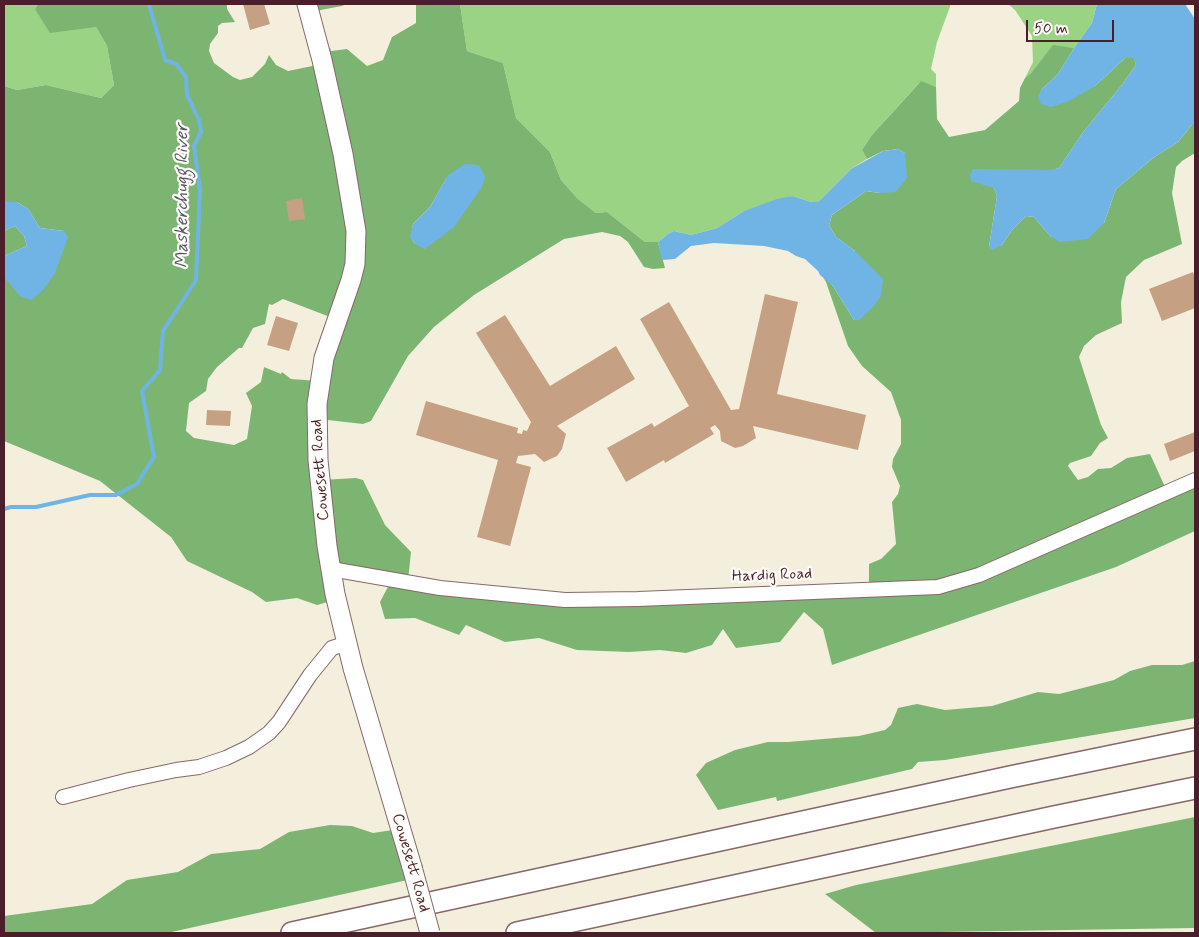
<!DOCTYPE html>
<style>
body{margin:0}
#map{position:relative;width:1199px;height:937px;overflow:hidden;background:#f4efdc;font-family:Mynerve,sans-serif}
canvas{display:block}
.frame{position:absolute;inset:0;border:5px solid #4a1f2b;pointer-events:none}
.scale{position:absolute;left:1026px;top:20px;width:88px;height:22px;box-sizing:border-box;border:2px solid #4a1f2b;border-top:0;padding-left:6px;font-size:15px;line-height:18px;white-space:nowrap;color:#4a1f2b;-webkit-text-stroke:4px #fdfcf7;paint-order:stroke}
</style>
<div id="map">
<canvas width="1199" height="937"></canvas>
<div class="frame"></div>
<div class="scale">50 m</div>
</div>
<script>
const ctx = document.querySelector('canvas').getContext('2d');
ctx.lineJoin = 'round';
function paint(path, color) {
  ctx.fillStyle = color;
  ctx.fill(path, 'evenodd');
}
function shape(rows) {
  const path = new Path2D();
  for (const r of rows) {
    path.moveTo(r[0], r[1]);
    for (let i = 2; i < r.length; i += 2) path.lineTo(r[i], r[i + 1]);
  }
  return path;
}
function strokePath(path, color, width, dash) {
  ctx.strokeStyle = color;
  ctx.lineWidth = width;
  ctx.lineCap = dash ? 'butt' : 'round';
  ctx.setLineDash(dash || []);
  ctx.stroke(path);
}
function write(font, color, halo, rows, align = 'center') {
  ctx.font = font + ' Mynerve,sans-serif';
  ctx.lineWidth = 4.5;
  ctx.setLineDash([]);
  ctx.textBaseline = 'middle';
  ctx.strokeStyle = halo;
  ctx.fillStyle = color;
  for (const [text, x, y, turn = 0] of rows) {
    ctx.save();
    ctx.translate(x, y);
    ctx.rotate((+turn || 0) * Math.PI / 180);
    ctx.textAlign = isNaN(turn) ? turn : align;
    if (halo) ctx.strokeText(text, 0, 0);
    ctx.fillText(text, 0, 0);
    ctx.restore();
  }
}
paint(shape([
 [4,4,38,4,35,9,85,27,96,27,107,46,114,85,101,98,46,85,17,90,4,86],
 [460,4,951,4,937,42,931,69,936,74,936,87,921,82,918,84,872,135,862,150,867,159,851,169,818,202,811,202,793,196,744,211,717,228,691,235,674,231,668,234,658,242,645,242,607,212,596,213,578,199,561,180,550,152,516,118,503,63,467,51],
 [1008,4,1097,4,1092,23,1074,48,1053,46,1031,73,1025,78,1033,62,1032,36,1015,10]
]), '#9bd385');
paint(shape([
 [38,4,227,4,227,9,235,22,222,23,218,26,218,33,210,44,209,51,214,63,233,77,240,80,252,77,265,64,269,55,276,65,288,71,322,64,321,51,330,48,331,51,347,49,367,66,383,60,392,37,416,23,416,4,460,4,467,51,503,63,516,118,550,152,561,180,578,199,596,213,607,212,645,242,658,242,665,268,653,269,644,267,628,242,620,236,602,232,564,239,474,295,434,327,408,356,371,421,363,424,319,419,322,480,356,478,363,480,385,525,411,552,408,580,504,595,869,589,869,564,881,559,896,544,892,502,898,494,900,486,892,467,893,459,901,444,901,420,891,392,862,366,848,346,826,282,821,274,833,286,854,320,855,251,836,237,829,225,832,215,866,191,880,193,905,153,898,149,883,151,867,159,862,150,872,135,921,81,936,87,937,119,949,137,985,130,1019,101,1020,88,1025,78,1031,73,1053,45,1074,48,1058,74,1041,90,1095,86,1125,58,1134,57,1136,65,1121,86,1084,131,1059,168,994,188,997,196,989,247,1002,245,1012,230,1026,216,1034,217,1051,237,1104,223,1116,189,1153,158,1178,142,1195,121,1195,153,1182,161,1176,167,1172,193,1182,244,1144,260,1126,277,1121,302,1122,323,1096,335,1084,346,1079,357,1101,425,1108,438,1100,443,1091,456,1070,463,1068,466,1078,480,1088,477,1098,469,1111,468,1127,458,1150,454,1166,489,1195,481,1195,531,1116,567,832,665,823,629,804,612,780,642,736,648,723,629,712,645,686,653,660,650,629,652,577,650,539,638,505,642,466,625,459,635,415,618,385,619,380,602,392,579,342,570,338,599,317,605,297,598,266,602,252,592,187,561,171,537,100,481,4,441,4,277,5,278,64,231,40,228,28,209,17,202,4,202,4,86,17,90,46,85,101,98,114,85,107,46,96,27,50,33,35,9],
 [448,175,415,244,411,238,413,224,430,207],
 [283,299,338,320,319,381,291,379,282,372,281,374,264,367,261,382,246,393,252,406,247,439,234,445,194,438,186,431,189,403,206,391,208,379,217,367,239,348,242,348,253,328,265,324,269,304,272,305],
 [308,4,346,4,342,6,310,12],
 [15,226,24,236,27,246,4,256,4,231],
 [1195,661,1195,718,945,760,918,762,912,769,777,801,776,797,718,810,696,775,706,763,735,750,768,742,788,742,859,736,885,730,891,725,898,708,917,704,945,710,992,706,1038,692,1059,694,1114,680,1130,671,1152,665,1182,665],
 [1195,817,1195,928,876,933,825,894,856,885],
 [330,825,352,826,373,833,399,829,412,879,167,933,4,933,4,916,92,904,127,880,178,872,211,854,260,849,289,832]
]), '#7cb572');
paint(shape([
 [1097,4,1185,4,1195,19,1195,121,1178,142,1153,158,1116,189,1104,223,1088,239,1061,242,1051,237,1034,217,1026,216,1012,230,1002,245,992,250,989,247,997,196,994,188,971,181,970,175,973,169,1049,170,1059,168,1084,131,1121,86,1136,65,1134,58,1125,58,1095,86,1069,101,1051,107,1041,104,1038,97,1041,90,1058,74,1074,48,1092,23],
 [898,149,905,153,907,178,899,188,895,192,880,193,866,191,832,215,829,225,836,237,855,251,883,279,881,296,873,307,859,320,854,320,833,286,820,275,818,271,805,259,796,256,788,251,764,246,714,243,691,246,675,259,662,260,658,242,668,234,674,231,691,235,717,228,744,211,777,199,793,196,811,202,818,202,851,169,883,151],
 [465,164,479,165,485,177,482,187,454,227,425,249,415,244,410,237,413,224,430,207,448,175],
 [4,202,17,202,28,209,40,228,64,231,68,237,55,273,43,290,31,300,20,296,4,277,4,256,27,246,24,236,15,226,4,231]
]), '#70b4e6');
strokePath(shape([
 [4,509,11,507,36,507,90,495,116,495,137,484,154,457,142,391,160,370,163,331,196,280,200,190,194,146,201,132,199,120,187,95,186,77,176,64,165,60,149,4]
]), '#70b4e6', 4);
paint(shape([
 [243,4,264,4,270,24,250,30],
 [302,198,305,219,289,221,286,201],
 [1193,272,1195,277,1195,308,1162,321,1149,289],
 [765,294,798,302,777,394,866,415,858,450,753,426,756,438,743,446,735,448,721,441,720,431,715,425,710,428,714,434,665,463,664,460,626,482,607,448,652,423,654,427,689,406,640,319,669,302,731,410,739,409],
 [505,315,550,386,616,346,635,379,557,426,566,434,562,449,557,456,544,462,535,454,518,456,516,463,531,467,510,546,477,537,498,460,416,435,426,401,518,428,517,433,522,434,523,430,527,431,531,422,476,333],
 [276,316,298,323,289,351,267,345],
 [207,410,231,411,230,426,206,425],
 [1195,432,1195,451,1170,461,1164,444]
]), '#c5a082');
const minor = shape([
 [331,569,440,588,565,600,638,599,938,587,979,575,1195,480],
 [63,797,129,780,176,770,199,767,226,758,249,747,269,733,279,722,310,675,332,648,348,643]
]);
const major = shape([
 [307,4,322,60,343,154,356,231,355,264,351,280,324,358,317,404,318,460,327,546,335,594,353,668,412,867]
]);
const highway = shape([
 [292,933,1010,777,1195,739],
 [517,933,1054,817,1195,788]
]);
strokePath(minor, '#866869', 16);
strokePath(major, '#866869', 21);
strokePath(highway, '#866869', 24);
strokePath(minor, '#fff', 14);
strokePath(major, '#fff', 19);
strokePath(highway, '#fff', 21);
const majorBridge = shape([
 [412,867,430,933]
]);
strokePath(majorBridge, '#866869', 21, []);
strokePath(majorBridge, '#fff', 19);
write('16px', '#4a1f2b', '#fdfcf7', [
 ["Cowesett Road",321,470,-94],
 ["Hardig Road",772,576,-2],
 ["Cowesett Road",410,863,74]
]);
write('italic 18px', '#57536c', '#fdfcf7', [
 ["Maskerchugg River",183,196,-90]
]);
</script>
